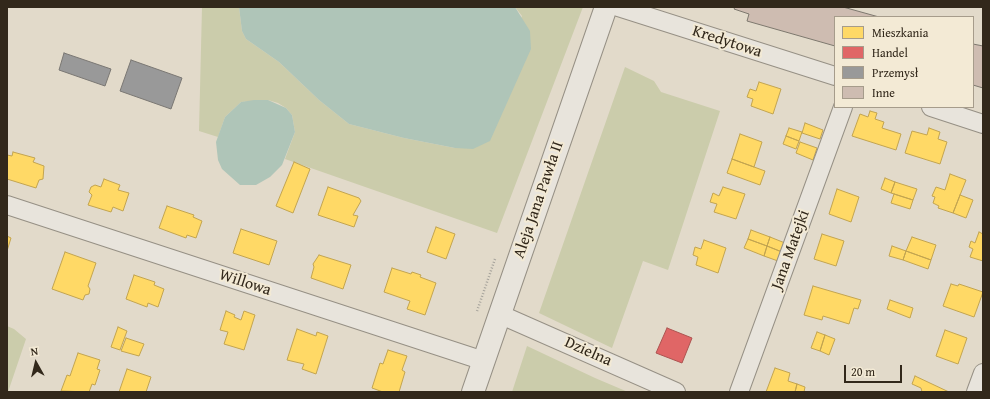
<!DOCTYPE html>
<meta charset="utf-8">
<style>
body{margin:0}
#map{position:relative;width:990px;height:399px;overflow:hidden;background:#e2daca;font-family:"Gentium Book Plus",serif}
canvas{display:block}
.frame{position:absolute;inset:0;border:8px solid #32281b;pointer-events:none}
.legend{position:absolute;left:834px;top:16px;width:140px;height:92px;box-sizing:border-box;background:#f3ead5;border:1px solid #a69c8b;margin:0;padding:5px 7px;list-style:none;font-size:12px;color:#32281b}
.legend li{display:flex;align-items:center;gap:8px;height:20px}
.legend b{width:20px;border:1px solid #a69c8b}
.north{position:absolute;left:16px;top:343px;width:40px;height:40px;-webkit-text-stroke:3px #f3ead5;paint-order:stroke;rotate:352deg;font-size:11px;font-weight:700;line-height:16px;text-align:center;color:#32281b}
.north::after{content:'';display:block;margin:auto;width:14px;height:18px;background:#32281b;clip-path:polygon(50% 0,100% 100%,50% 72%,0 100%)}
.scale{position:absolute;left:844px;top:365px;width:58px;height:18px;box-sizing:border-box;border:2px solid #32281b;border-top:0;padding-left:5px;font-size:12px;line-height:14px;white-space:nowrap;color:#32281b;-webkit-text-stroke:3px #f3ead5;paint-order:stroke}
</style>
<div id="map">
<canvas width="990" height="399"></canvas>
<div class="frame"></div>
<ul class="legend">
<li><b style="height:11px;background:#ffd966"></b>Mieszkania</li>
<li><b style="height:11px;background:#e06666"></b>Handel</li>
<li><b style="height:11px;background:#999"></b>Przemysł</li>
<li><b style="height:11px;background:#cebcb1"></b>Inne</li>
</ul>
<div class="north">N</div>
<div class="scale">20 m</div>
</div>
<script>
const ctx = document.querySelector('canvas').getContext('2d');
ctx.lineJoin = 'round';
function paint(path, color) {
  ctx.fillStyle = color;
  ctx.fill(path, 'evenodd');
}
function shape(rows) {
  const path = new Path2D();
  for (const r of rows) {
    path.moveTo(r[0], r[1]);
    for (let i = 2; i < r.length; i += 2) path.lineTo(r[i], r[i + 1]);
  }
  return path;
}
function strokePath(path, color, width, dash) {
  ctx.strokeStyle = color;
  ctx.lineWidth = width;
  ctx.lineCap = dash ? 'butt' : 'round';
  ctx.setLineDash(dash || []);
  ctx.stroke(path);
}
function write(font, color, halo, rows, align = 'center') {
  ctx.font = font + ' "Gentium Book Plus",serif';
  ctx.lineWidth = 4;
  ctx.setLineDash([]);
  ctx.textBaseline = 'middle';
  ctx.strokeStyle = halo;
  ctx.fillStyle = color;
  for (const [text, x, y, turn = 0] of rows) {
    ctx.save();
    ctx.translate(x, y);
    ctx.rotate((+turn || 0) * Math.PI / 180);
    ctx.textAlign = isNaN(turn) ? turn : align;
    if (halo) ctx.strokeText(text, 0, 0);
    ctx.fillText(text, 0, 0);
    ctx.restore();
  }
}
paint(shape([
 [202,7,239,7,242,31,246,39,279,62,319,100,349,124,404,138,455,148,522,16,515,7,583,7,497,233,285,159,295,132,292,115,286,108,278,103,268,100,241,102,225,117,218,137,199,131],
 [625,67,654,81,661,92,720,111,668,270,643,261,612,348,539,313],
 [7,326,14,329,26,339,8,392],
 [527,346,595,378,628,392,512,392]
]), '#cbccab');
paint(shape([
 [239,7,515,7,530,31,531,49,490,141,473,149,455,148,404,138,349,124,319,100,279,62,246,39,242,31],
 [254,100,268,100,286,108,292,115,295,132,282,165,270,177,256,185,240,185,222,169,218,160,216,142,225,117,241,102]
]), '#afc5b8');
const homes = shape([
 [759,82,781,89,773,114,751,106,753,99,747,97,750,89,756,91,759,82],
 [870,111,877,113,875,119,884,122,882,128,901,134,896,150,852,136,860,114,868,117,870,111],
 [805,123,823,130,820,139,802,133,805,123],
 [789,128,802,132,799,141,786,136,789,128],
 [929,128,940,132,938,139,947,142,940,164,905,153,912,131,927,135,929,128],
 [740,134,762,142,754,167,732,159,740,134],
 [786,136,799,141,796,149,783,144,786,136],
 [800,142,817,148,813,160,796,153,800,142],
 [13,152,35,158,33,162,44,166,43,179,39,180,36,188,7,179,7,155,12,156,13,152],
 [732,159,765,171,760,185,727,173,732,159],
 [294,162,310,169,293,213,276,206,294,162],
 [950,174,966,180,953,213,938,208,939,206,933,203,935,197,932,196,936,187,945,190,950,174],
 [885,178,895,182,891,193,881,189,885,178],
 [104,179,120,185,118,190,129,193,123,211,113,207,111,212,88,205,92,195,89,192,91,187,95,185,101,187,104,179],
 [895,182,917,189,913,200,891,193,895,182],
 [328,187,359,198,361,201,353,215,358,216,354,227,318,215,328,187],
 [723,187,745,194,736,219,714,212,717,204,710,202,713,193,719,196,723,187],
 [837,189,859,197,851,222,829,214,837,189],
 [894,194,913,200,910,209,891,203,894,194],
 [960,195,973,200,966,218,953,213,960,195],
 [167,206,194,215,193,217,202,221,196,238,187,235,186,238,159,228,167,206],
 [436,227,455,234,446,259,427,252,436,227],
 [241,229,277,241,269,265,233,253,241,229],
 [751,230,770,237,767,246,748,239,751,230],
 [979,232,983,234,983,261,970,257,973,249,969,247,971,241,975,243,979,232],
 [822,234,844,241,836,266,814,259,822,234],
 [7,236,11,238,7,251,7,236],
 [770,237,785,243,782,252,767,246,770,237],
 [912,237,936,245,931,260,906,251,912,237],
 [748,239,767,246,764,256,744,248,748,239],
 [704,240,726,248,718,273,696,265,698,257,693,255,695,247,701,249,704,240],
 [767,246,782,252,778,261,764,256,767,246],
 [892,246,906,251,903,260,889,256,892,246],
 [906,251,931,260,928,269,903,260,906,251],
 [65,252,96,263,88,286,90,289,89,294,85,295,83,300,52,289,65,252],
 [319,255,351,265,343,289,311,278,314,267,313,264,319,255],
 [392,268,411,274,412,272,421,275,420,277,436,283,425,315,407,309,410,301,384,292,392,268],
 [134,275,155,282,154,285,164,289,158,307,148,303,147,307,126,299,134,275],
 [951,284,958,286,959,284,983,292,974,317,943,306,951,284],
 [813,286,861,300,858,309,854,308,849,324,823,316,822,320,804,315,813,286],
 [890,300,913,308,910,318,887,309,890,300],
 [226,311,235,315,234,317,241,320,244,311,255,315,244,350,224,344,228,332,220,330,226,311],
 [118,327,127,331,120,350,111,347,118,327],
 [297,329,316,336,317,332,328,336,316,374,302,369,304,364,287,360,297,329],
 [945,330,967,338,958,364,936,356,945,330],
 [817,332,825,335,820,351,811,348,817,332],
 [825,335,835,339,829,355,820,351,825,335],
 [126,338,144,344,139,356,121,351,126,338],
 [388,350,407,356,402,370,405,372,399,392,383,392,372,388,380,363,383,364,388,350],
 [78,353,100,360,97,369,100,370,95,385,92,384,89,392,61,391,67,375,70,376,78,353],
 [775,368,790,373,788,381,797,384,795,392,766,392,775,368],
 [127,369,151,377,146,392,119,392,127,369],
 [915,376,949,392,922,392,921,388,912,384,915,376],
 [797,384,805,387,804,392,795,392,797,384]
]);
paint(homes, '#ffd966');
strokePath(homes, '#c2a450', 1);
const shops = shape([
 [667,328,692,338,682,363,656,353,667,328]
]);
paint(shops, '#e06666');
strokePath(shops, '#ac5350', 1);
const industry = shape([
 [64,53,111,69,105,86,59,70,64,53],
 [131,60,182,78,171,109,120,91,131,60]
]);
paint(industry, '#999');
strokePath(industry, '#7a7773', 1);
const building = shape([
 [735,7,843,7,879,17,835,17,835,46,747,21,749,14,734,9,735,7],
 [973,44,983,46,983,88,973,85,973,44]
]);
paint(building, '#cebcb1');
strokePath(building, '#7d786e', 1);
const minor = shape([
 [618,7,835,76],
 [931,107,983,124],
 [7,205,484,361],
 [499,314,676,392],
 [739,392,843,107],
 [976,392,983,373]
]);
const tertiary = shape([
 [473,392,606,7]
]);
strokePath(minor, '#969085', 20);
strokePath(tertiary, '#969085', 24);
strokePath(shape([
 [477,311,495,259]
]), '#a7a49c', 2.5, [1, 2]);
strokePath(minor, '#e8e4dc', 18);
strokePath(tertiary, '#e8e4dc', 22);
write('16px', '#32281b', '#f3ead5', [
 ["Kredytowa",727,42,18],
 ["Aleja Jana Pawła II",539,200,-71],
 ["Jana Matejki",791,250,-70],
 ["Willowa",245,283,18],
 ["Dzielna",588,352,24]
]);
</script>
